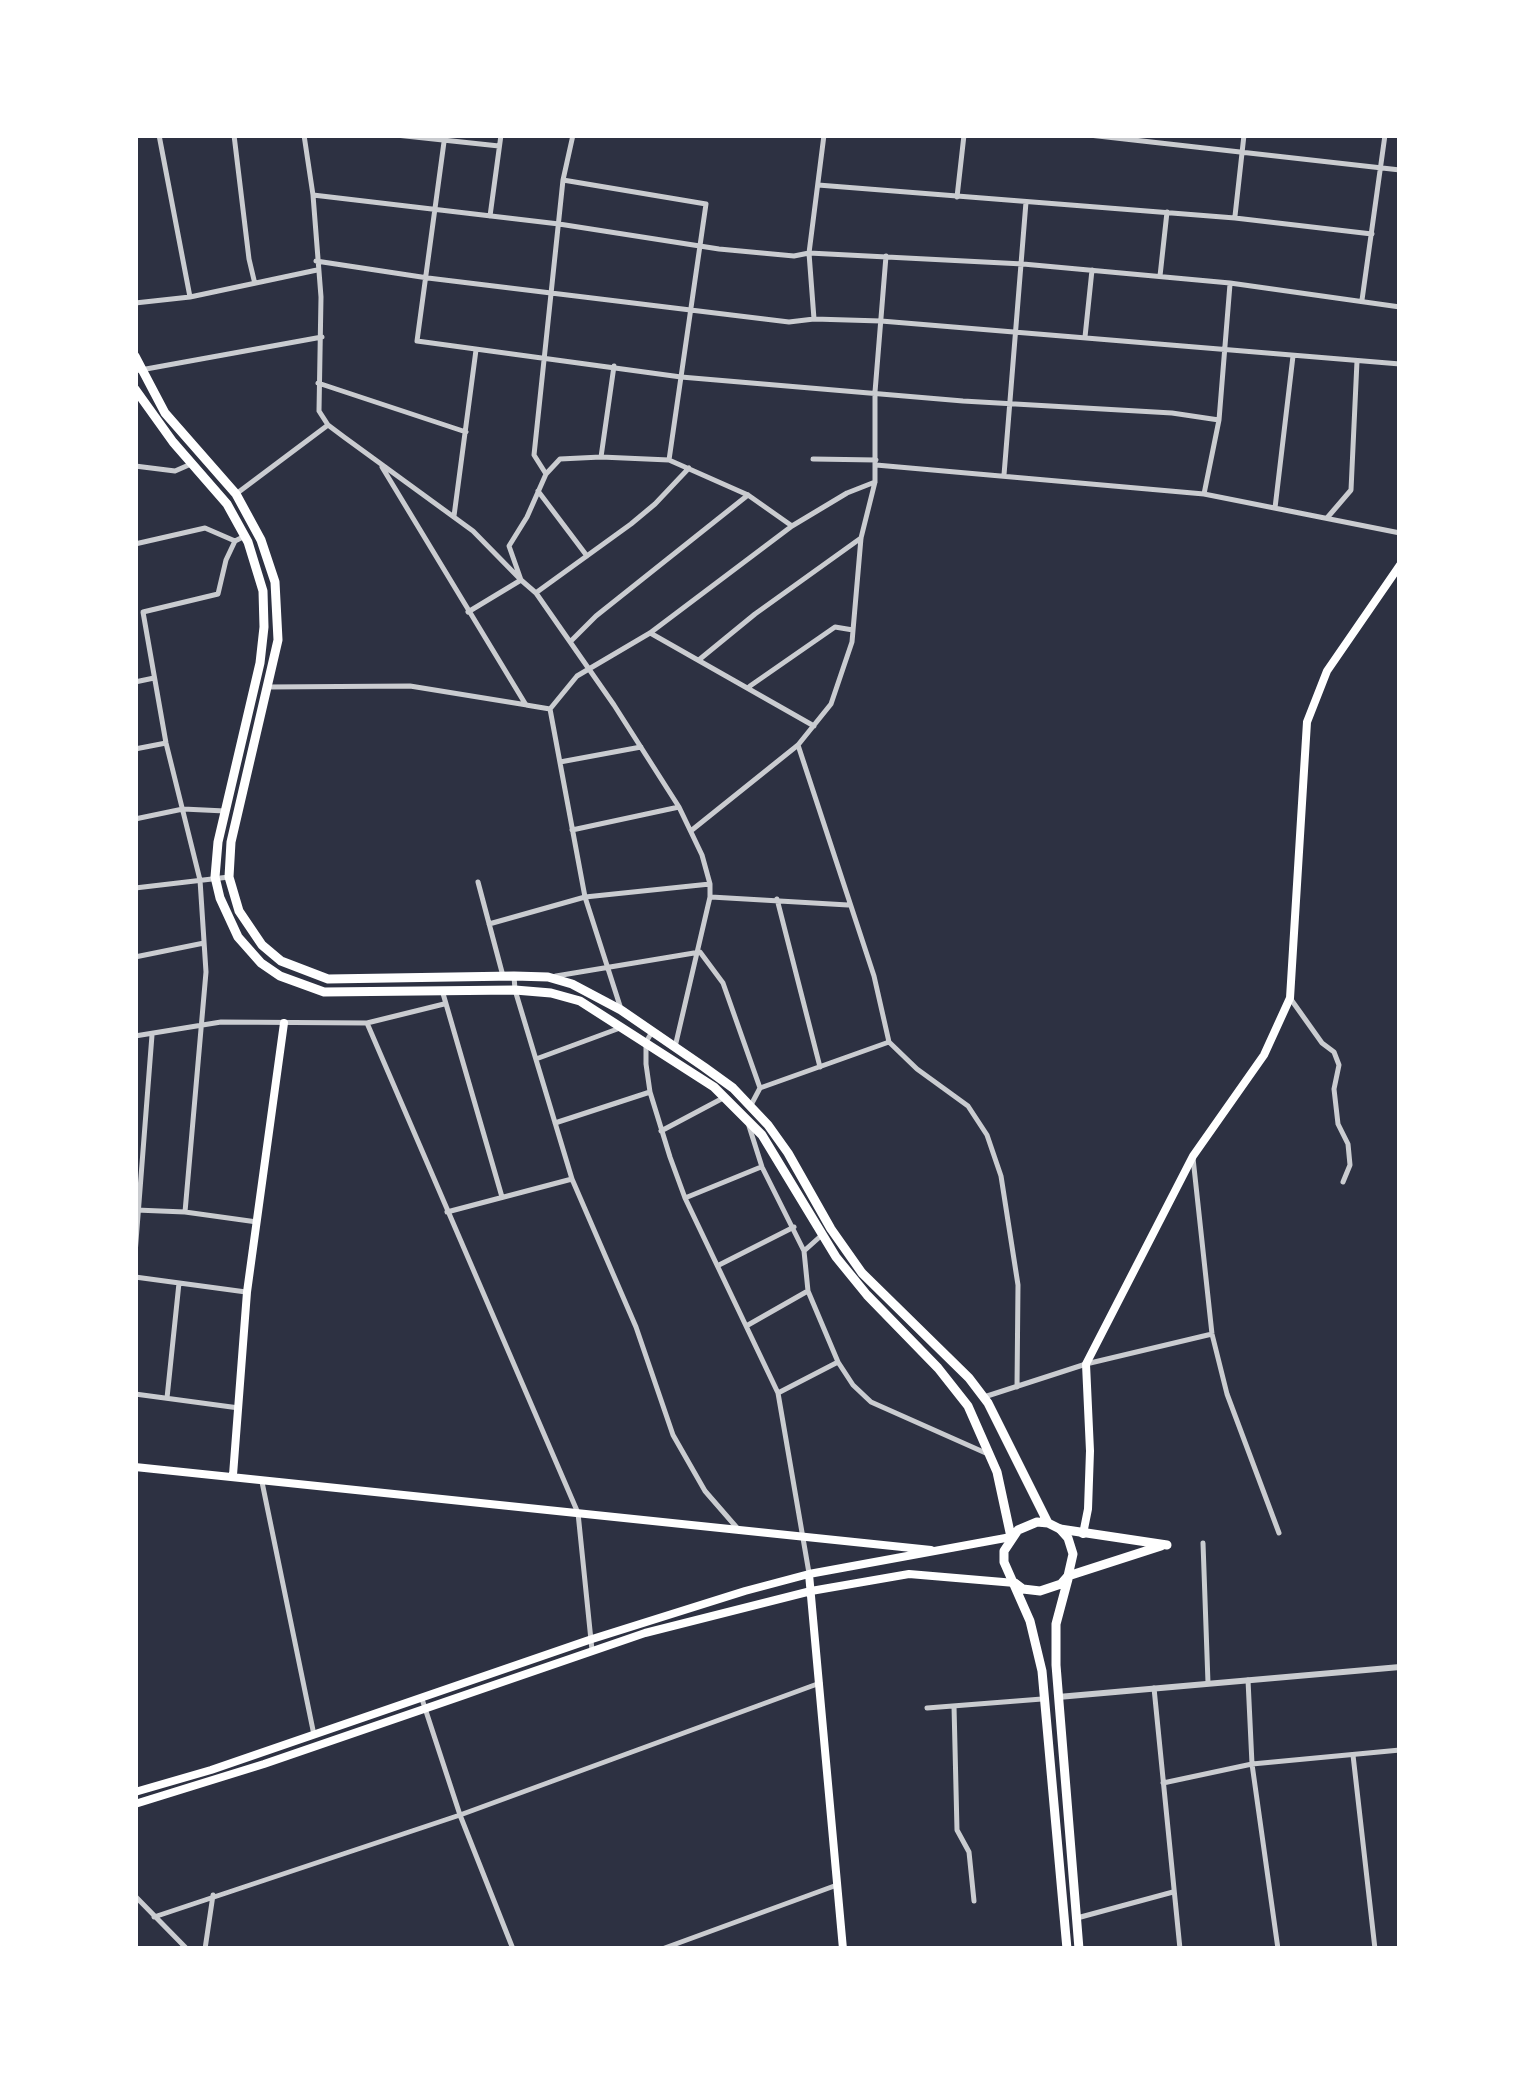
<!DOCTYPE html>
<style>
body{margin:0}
#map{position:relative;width:1535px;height:2084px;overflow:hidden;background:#2d3142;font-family:Helvetica,sans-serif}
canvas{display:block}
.frame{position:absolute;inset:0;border:138px solid #fff;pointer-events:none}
</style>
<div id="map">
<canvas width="1535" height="2084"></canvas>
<div class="frame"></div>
</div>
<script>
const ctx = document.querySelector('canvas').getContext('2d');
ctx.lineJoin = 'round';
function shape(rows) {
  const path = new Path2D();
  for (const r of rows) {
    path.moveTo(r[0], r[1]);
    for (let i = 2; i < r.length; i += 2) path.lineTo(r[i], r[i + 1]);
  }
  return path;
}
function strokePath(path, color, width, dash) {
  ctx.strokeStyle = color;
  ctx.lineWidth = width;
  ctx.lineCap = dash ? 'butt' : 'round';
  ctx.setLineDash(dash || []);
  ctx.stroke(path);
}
strokePath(shape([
 [159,135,190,297],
 [234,135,249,259,254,280],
 [304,135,313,195,321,297,319,411,328,425,344,437,473,531,521,580,468,612],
 [396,135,499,146],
 [1089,135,1400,170],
 [444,142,417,341,681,377,963,401,1172,413,1219,420],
 [563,180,706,204,669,460],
 [818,185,1235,218,1372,234],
 [313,195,559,224,719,249,794,256,809,253,1023,264,1230,283,1400,307],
 [957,197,964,135],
 [490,216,501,135],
 [1235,216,1244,135],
 [886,256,875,392,875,482,861,538,852,642,831,704,798,745,874,976,889,1042,917,1069,968,1106,987,1135,1001,1176,1018,1285,1017,1387],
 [316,261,428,278,789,322,814,319,881,321,1400,364],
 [1160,276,1167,212],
 [1362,300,1385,135],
 [135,303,190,297,317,270],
 [814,319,809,253,824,135],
 [1085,337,1092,270],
 [135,371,322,337],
 [318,383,466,432],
 [601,457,614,366],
 [813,459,876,460],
 [876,465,1204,494,1400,533],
 [135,466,175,471,191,464],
 [382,467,526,705,550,709],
 [546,474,534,455,563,180,573,135],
 [1004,475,1026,202],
 [538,491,587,556],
 [236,494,328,425],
 [1204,494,1219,420,1230,284],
 [1275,508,1293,356],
 [454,516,476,350],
 [1327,518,1351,490,1357,361],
 [135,544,205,528,235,541],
 [537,592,631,524,655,504,689,468],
 [652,634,814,726],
 [571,641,596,616,748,495],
 [700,659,755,614,861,538],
 [135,682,154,678],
 [750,686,835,627,853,630],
 [268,687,410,686,527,705],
 [135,749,166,743],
 [560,762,641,747],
 [135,819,183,809,225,811],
 [572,830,679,807],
 [692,830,798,745],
 [478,882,503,976],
 [135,888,229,877],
 [711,897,848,905],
 [777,899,820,1067],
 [489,924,585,897,710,884],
 [135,957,204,943],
 [514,976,515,990,572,1179,636,1327,673,1435,705,1491,738,1529],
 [556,976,700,952,723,983,760,1088],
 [442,990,502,1197],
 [1290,998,1322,1043,1334,1052,1339,1065,1334,1089,1338,1124,1348,1144,1350,1165,1343,1182],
 [620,1006,585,897,550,709,577,676,650,633,792,526],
 [367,1023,578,1513,592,1650],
 [652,1032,646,1042,646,1064,650,1092,670,1157,685,1198,778,1393,809,1573],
 [135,1036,221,1022,367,1023,444,1004],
 [675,1047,710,897,710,884,702,855,679,807,614,705,536,593,521,580,509,546,527,517,546,474,560,459,601,457,669,460,748,495,792,526,847,493,875,482],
 [536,1059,620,1028],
 [751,1105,760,1088,889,1042],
 [555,1123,650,1092],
 [749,1126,762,1167,804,1251],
 [661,1131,725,1097],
 [1193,1158,1212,1334,1227,1394,1279,1533],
 [685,1198,761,1167],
 [136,1210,185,1212,257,1222],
 [185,1212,206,972,200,880,166,743,143,612,218,594,226,560,235,541,245,536],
 [447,1212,572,1179],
 [823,1234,804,1251,808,1291,838,1362,853,1385,871,1402,988,1454],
 [135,1254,152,1035],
 [719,1265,794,1227],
 [135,1277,246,1292],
 [748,1325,806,1292],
 [778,1393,838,1362],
 [135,1394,239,1408],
 [984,1397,1086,1364,1212,1334],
 [167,1398,179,1283],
 [262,1482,314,1735],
 [1203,1543,1208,1683],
 [1248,1680,1252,1764,1278,1949],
 [1154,1688,1180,1949],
 [422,1699,460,1815,513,1949],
 [954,1706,957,1830,969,1852,974,1901],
 [927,1708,1042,1699],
 [1353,1755,1375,1949],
 [1163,1783,1252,1764,1400,1750],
 [135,1896,187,1949],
 [154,1917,460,1815,820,1683],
 [1077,1918,1173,1892],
 [205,1949,213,1895],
 [662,1949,837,1885]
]), '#caccd0', 5);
strokePath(shape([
 [1058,1697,1400,1667]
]), '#caccd0', 6);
strokePath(shape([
 [135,1467,931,1550],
 [233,1475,247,1292,284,1023],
 [1083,1534,1088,1509,1090,1451,1086,1364,1193,1156,1264,1055,1290,998,1307,722,1327,671,1400,565],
 [809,1574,843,1949],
 [135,1792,211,1770,589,1640,745,1591,809,1574,1011,1537],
 [135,1804,264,1764,645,1633,811,1591,909,1574,1015,1583]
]), '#fff', 8);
strokePath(shape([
 [1060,1529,1167,1545],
 [1068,1576,1161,1546]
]), '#fff', 9);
strokePath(shape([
 [135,356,165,413,236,494,261,540,275,582,278,640,231,842,229,877,239,911,262,945,281,961,328,979,514,976,548,977,572,984,621,1010,704,1067,733,1088,768,1125,788,1153,831,1229,862,1273,969,1378,988,1403,1048,1523],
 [135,389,173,442,227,504,248,542,263,591,264,627,260,663,218,842,215,877,220,898,238,937,261,963,280,976,324,992,515,990,551,993,580,1001,714,1087,762,1135,836,1257,867,1295,938,1368,968,1406,997,1472,1011,1537],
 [1068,1579,1056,1624,1056,1665,1079,1949],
 [1015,1583,1023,1589,1040,1591,1061,1584,1068,1576,1073,1554,1068,1538,1060,1529,1048,1523,1037,1522,1018,1530,1004,1551,1004,1562,1030,1621,1042,1671,1067,1949]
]), '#fff', 9);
</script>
